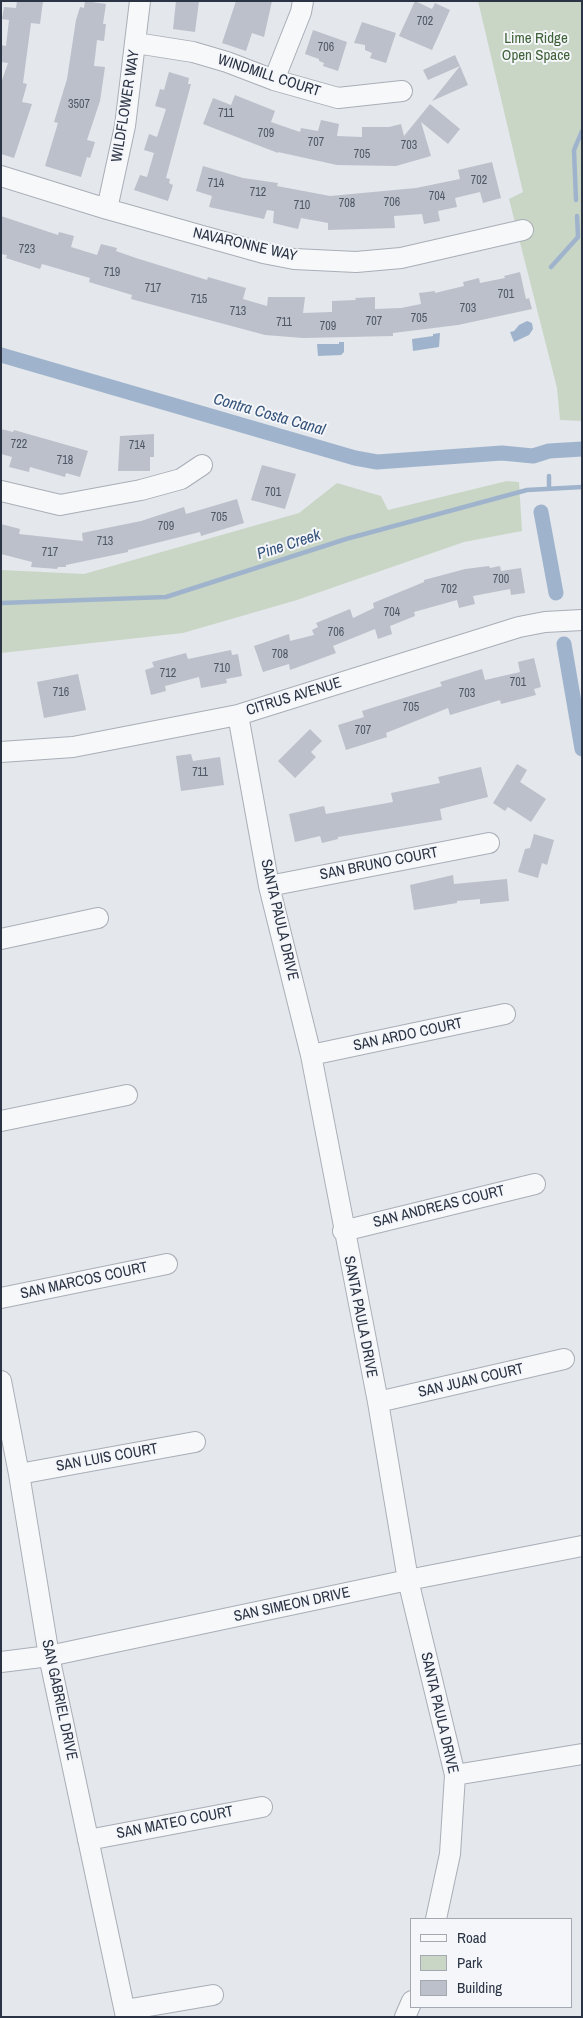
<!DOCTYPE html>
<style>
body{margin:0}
#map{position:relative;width:583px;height:2018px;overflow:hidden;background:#e4e7ec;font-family:"Archivo Narrow",sans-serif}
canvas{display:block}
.frame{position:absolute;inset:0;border:2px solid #2b3445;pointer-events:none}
.legend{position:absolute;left:410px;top:1918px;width:162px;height:90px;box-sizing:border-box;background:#f4f6f9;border:1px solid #a4a8b1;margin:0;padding:6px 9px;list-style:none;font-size:15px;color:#2b3445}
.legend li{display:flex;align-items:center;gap:10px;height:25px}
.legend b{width:25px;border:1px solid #a4a8b1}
</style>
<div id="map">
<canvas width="583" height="2018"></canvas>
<div class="frame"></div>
<ul class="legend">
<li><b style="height:6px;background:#f7f8fa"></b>Road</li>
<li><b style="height:14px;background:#c9d6c5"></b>Park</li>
<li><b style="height:14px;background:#bbc0ca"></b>Building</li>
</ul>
</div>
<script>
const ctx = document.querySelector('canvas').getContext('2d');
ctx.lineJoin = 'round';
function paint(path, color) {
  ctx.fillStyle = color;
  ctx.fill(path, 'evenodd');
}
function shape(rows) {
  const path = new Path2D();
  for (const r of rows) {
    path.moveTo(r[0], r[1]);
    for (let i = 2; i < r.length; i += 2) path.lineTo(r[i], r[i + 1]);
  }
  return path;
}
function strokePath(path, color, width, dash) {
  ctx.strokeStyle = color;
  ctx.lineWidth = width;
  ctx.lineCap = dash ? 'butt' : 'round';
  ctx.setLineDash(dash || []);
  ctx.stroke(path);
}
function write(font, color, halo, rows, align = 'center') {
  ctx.font = font + ' "Archivo Narrow",sans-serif';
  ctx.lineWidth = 4;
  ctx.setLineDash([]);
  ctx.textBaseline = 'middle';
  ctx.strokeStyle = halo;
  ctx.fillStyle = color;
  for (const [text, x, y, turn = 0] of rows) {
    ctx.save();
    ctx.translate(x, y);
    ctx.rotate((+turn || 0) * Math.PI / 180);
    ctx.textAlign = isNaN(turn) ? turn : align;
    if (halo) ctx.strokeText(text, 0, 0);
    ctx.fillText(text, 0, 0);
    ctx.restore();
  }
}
paint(shape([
 [478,1,582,1,582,421,560,420,557,388,509,199,523,192],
 [507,481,519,482,522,531,464,542,297,600,183,633,1,653,1,570,84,574,299,513,337,483,381,496,388,510]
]), '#c9d6c5');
paint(shape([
 [527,321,532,323,533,329,529,335,514,342,510,332,514,331,519,325],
 [440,333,439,347,413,351,412,339,433,336,433,334],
 [339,342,344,342,344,352,341,355,318,356,317,344,339,344]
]), '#9fb4cc');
strokePath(shape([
 [576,200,574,150,582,131],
 [551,267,578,237,577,216],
 [549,489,549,476],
 [1,603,166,597,346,539,527,490,582,487]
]), '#9fb4cc', 4.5);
strokePath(shape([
 [1,355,355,458,377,462,502,453,533,456,549,451,582,449],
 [541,512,556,593],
 [564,644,582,749]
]), '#9fb4cc', 15);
paint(shape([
 [17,1,43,1,40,24,31,23,23,83,27,84,22,102,32,104,14,158,1,154,1,83,8,63,1,62,1,45,6,46,9,20,2,19,4,7,16,8],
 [85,1,106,4,103,24,106,24,104,41,97,40,94,66,105,67,100,101,87,140,95,142,90,158,87,157,81,177,45,166,58,123,54,122,67,79,76,20,80,7,84,8],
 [176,1,199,1,195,32,173,29],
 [236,1,272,1,264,37,252,33,246,51,222,43],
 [415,1,432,9,435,3,450,10,432,50,399,36],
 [362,22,396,33,386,63,370,58,372,53,365,50,365,45,354,43],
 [313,30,347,42,338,71,323,66,324,63,319,61,319,59,305,54],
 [455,55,460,66,428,80,423,70],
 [460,66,468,85,432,101],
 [169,72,189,78,188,84,191,84,166,178,170,179,169,183,173,185,168,201,134,190,140,175,147,177,154,153,144,150,149,134,157,137,166,109,155,106,160,89,164,90],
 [235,95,275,111,271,122,300,132,301,128,318,131,321,120,339,124,337,136,362,137,362,127,389,127,401,124,404,136,430,104,460,129,448,144,421,122,431,156,396,166,337,165,278,152,278,153,203,124,213,98,231,105],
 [492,162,501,198,483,203,480,192,455,198,457,207,438,211,440,221,424,224,422,214,394,216,395,228,328,230,328,223,301,218,298,229,273,223,274,211,267,210,264,219,209,207,212,196,196,191,203,166,243,178,278,183,277,186,330,196,416,188,460,179,458,170],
 [1,216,58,235,59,232,74,236,71,247,97,255,101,244,117,248,116,251,136,258,207,280,208,277,246,288,243,299,267,306,268,297,305,297,303,313,332,312,332,301,356,300,355,298,375,297,375,309,401,308,421,304,419,293,435,291,435,293,464,286,463,282,479,278,480,283,505,278,504,276,520,272,526,299,529,298,532,309,458,325,393,333,393,336,303,338,265,335,131,299,132,295,89,282,90,278,42,264,40,269,6,258,7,255,1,254],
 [1,429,13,432,14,430,88,451,80,477,66,473,65,477,30,467,29,472,9,467,12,457,1,454],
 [154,434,154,457,150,457,150,471,118,471,120,436],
 [262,465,296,474,285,509,251,500],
 [237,499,244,523,201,536,200,532,128,550,128,552,66,565,66,567,58,567,57,569,31,567,32,562,1,554,1,524,20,529,19,534,83,541,82,533,141,521,184,507,186,514],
 [489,566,490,568,500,566,501,571,521,568,525,593,511,595,510,589,473,596,475,604,459,608,457,600,414,612,415,616,390,626,392,634,378,639,375,629,333,646,336,653,320,659,290,670,289,664,263,672,254,646,289,634,290,641,314,635,312,630,318,627,316,623,350,609,353,618,374,608,373,603,424,582,424,580,465,569],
 [231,650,232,655,238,654,242,676,226,679,227,683,201,688,199,677,165,686,166,691,151,695,145,670,154,667,152,662,186,653,188,659],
 [534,658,541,687,534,689,536,695,501,704,500,700,450,715,448,708,386,733,387,737,346,750,338,725,364,717,362,711,442,686,440,682,482,669,485,680,520,672,518,662],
 [78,674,86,710,44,718,37,682],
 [310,729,322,741,311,752,316,757,295,778,278,761],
 [191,754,193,761,220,757,224,785,181,791,176,756],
 [517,764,527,770,520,782,546,799,531,822,508,807,505,811,493,803],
 [481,767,488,797,440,809,442,820,338,837,338,839,322,843,320,836,295,842,289,814,324,806,326,814,393,802,391,793,440,783,438,777],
 [534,834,554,840,547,865,542,863,538,878,518,872,525,849,530,848],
 [453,875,454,884,507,879,509,901,480,904,480,899,457,901,457,903,414,910,410,885]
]), '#bbc0ca');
const minor = shape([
 [136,43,193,52,227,62,274,80,338,98,402,91],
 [274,80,301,12,303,1],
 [1,176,107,209,263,253,294,259,356,262,401,258,523,230],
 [107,209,125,126,140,1],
 [1,491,60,505,141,490,181,479,202,465],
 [238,715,269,886,311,1055,378,1402,408,1580,455,1775,450,1854,436,1919],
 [1,752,73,747,238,715,519,627,545,622,582,620],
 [269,886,489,843],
 [1,939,98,918],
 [311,1055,505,1014],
 [1,1121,127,1095],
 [343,1231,535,1184],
 [1,1298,167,1264],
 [1,1381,19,1474,49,1656,126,2017],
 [378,1402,564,1359],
 [19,1474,195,1442],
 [1,1662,49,1656,408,1580,582,1546],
 [455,1775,582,1754],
 [88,1840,262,1807],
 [125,2010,213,1995],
 [405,2017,412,2001]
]);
strokePath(minor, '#a9aeb7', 22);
strokePath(minor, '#f7f8fa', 20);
write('12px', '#4f5766', null, [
 ["702",425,22],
 ["706",326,48],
 ["3507",79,105],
 ["711",226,114],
 ["709",266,134],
 ["707",316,143],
 ["703",409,146],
 ["705",362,155],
 ["702",479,181],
 ["714",216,184],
 ["712",258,193],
 ["704",437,197],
 ["706",392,203],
 ["708",347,204],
 ["710",302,206],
 ["723",27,250],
 ["719",112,273],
 ["717",153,289],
 ["701",506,295],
 ["715",199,300],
 ["703",468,309],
 ["713",238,312],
 ["705",419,319],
 ["707",374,322],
 ["711",284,323],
 ["709",328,327],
 ["722",19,445],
 ["714",137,446],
 ["718",65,461],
 ["701",273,493],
 ["705",219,518],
 ["709",166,527],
 ["713",105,542],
 ["717",50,553],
 ["700",501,580],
 ["702",449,590],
 ["704",392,613],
 ["706",336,633],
 ["708",280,655],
 ["710",222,669],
 ["712",168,674],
 ["701",518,683],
 ["716",61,693],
 ["703",467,694],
 ["705",411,708],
 ["707",363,731],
 ["711",200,773]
]);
write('15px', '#3f6138', '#f4f6f9', [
 ["Lime Ridge",536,39],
 ["Open Space",536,56]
]);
write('15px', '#2b3445', '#f4f6f9', [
 ["WINDMILL COURT",269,76,18],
 ["WILDFLOWER WAY",126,106,-81],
 ["NAVARONNE WAY",245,245,13],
 ["CITRUS AVENUE",294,697,-17],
 ["SAN BRUNO COURT",379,864,-11],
 ["SANTA PAULA DRIVE",279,920,77],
 ["SAN ARDO COURT",408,1035,-12],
 ["SAN ANDREAS COURT",439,1207,-14],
 ["SAN MARCOS COURT",84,1281,-12],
 ["SANTA PAULA DRIVE",360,1317,79],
 ["SAN JUAN COURT",471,1381,-13],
 ["SAN LUIS COURT",107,1458,-10],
 ["SAN SIMEON DRIVE",292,1605,-12],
 ["SAN GABRIEL DRIVE",59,1700,78],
 ["SANTA PAULA DRIVE",439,1713,77],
 ["SAN MATEO COURT",175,1823,-11]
]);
write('italic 16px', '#34527a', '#f4f6f9', [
 ["Contra Costa Canal",269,415,16],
 ["Pine Creek",289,545,-18]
]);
</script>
